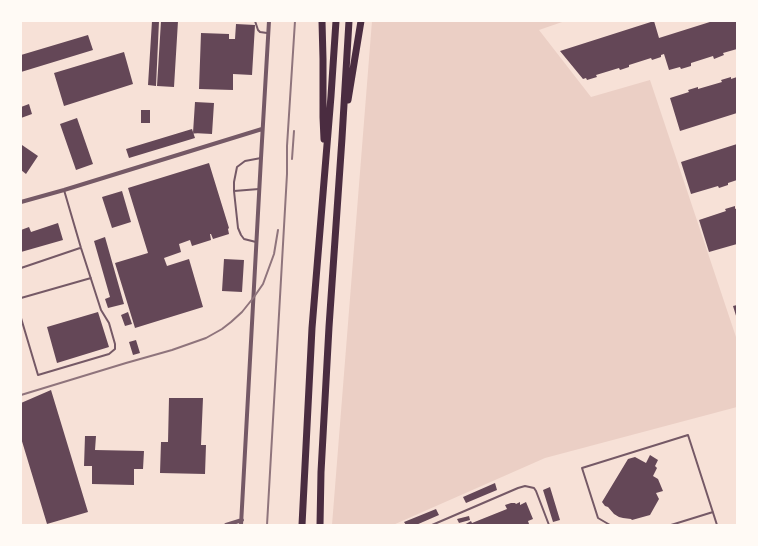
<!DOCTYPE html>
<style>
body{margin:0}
#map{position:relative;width:758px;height:546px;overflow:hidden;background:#f7e1d7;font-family:Rubik,sans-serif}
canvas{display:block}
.frame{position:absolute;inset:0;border:22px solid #fffaf5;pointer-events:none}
</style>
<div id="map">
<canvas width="758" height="546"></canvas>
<div class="frame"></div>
</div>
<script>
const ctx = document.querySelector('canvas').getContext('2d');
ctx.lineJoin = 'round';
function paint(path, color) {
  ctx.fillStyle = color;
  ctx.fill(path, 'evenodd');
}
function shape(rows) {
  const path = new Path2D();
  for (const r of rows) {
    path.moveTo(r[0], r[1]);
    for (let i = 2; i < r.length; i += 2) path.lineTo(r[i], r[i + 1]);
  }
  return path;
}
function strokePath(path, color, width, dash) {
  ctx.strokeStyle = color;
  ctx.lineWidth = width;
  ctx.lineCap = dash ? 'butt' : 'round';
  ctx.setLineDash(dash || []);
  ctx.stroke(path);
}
paint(shape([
 [372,21,565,21,539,30,591,97,650,80,737,340,737,407,545,458,393,525,332,525]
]), '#ebcfc5');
paint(shape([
 [152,21,159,21,156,86,148,85],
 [161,21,178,21,174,87,157,86],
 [654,21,659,38,713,21,737,21,737,49,723,53,724,55,714,59,713,56,691,63,691,66,681,69,680,67,669,70,664,54,661,55,661,57,652,60,651,58,629,65,629,67,620,70,619,68,596,75,597,77,587,80,586,78,583,79,560,51],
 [236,24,255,25,252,75,233,74,233,90,199,89,201,33,229,34,229,39,235,39],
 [88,35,93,50,21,72,21,55],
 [124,52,133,84,64,106,54,73],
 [731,77,731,79,737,77,737,113,680,131,670,98,689,92,688,90,698,87,698,89,722,82,721,80],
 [195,102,214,103,212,134,193,133],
 [29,104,32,114,21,118,21,107],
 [141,110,150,110,150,123,141,123],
 [77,118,93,164,76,170,60,124],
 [192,129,195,138,129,158,126,149],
 [737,144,737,180,728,183,728,185,719,188,718,186,691,194,681,162],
 [22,145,38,156,26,174,21,170,21,147],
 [209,163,229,228,228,229,229,234,213,239,211,234,210,234,211,240,192,246,190,240,179,244,181,252,164,258,167,266,189,259,203,307,135,328,115,263,148,253,128,188],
 [122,191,131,222,112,228,102,197],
 [735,206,735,209,737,208,737,244,709,252,699,220,726,211,725,209],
 [58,223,63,240,21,252,21,230,29,227,31,232],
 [105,237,124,304,108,308,105,299,110,297,94,241],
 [224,259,244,260,242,292,222,291],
 [737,305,737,319,733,306],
 [98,312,109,347,57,363,47,327],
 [128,312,132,324,125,326,121,315],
 [136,340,140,353,133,355,129,342],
 [51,390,88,512,47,524,21,438,21,403],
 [169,398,203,398,201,445,206,445,205,474,160,473,161,442,168,442],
 [85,436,96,436,95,450,144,451,143,469,134,469,134,485,92,484,92,466,84,466],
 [650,455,658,460,655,466,657,468,653,476,658,479,663,491,656,493,659,499,650,515,632,520,631,519,623,518,619,517,614,514,608,507,605,506,602,502,628,459,635,457,646,463],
 [495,483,497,490,466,503,463,497],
 [550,487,560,520,553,522,543,490],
 [520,502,520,505,526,502,533,519,528,521,529,524,526,525,464,525,471,521,472,523,507,509,505,505,511,503,515,503,516,504],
 [436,509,439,515,416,525,406,525,404,522],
 [469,516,470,520,459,523,457,519]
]), '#644757');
strokePath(shape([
 [255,21,258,30,260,32,267,33],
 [234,191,234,182,237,167,245,161,261,158],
 [256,242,244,239,241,235,238,228,234,191,259,189],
 [21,268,80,248],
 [21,298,91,278],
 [21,318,38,375,109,354,115,349,115,344,109,323,101,310,81,248,64,190],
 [432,525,518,488,525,486,534,488,536,491,549,525],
 [610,525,598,518,582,468,688,435,717,525],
 [671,525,713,512]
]), '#755966', 2);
strokePath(shape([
 [21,202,64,190,262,129],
 [226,525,242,520],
 [241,525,261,158,269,21]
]), '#755966', 4);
strokePath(shape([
 [322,21,323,59,323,117,324,139],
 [348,100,361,21],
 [302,525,312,328,331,96,336,21],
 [320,525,321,472,329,327,342,138,349,21]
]), '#4a2c40', 7);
strokePath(shape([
 [292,159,294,131],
 [21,395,126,363,172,350,206,338,222,329,231,322,242,312,254,297,263,284,274,254,278,230],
 [267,525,287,174,287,146,295,21]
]), '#8f747c', 2);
</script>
